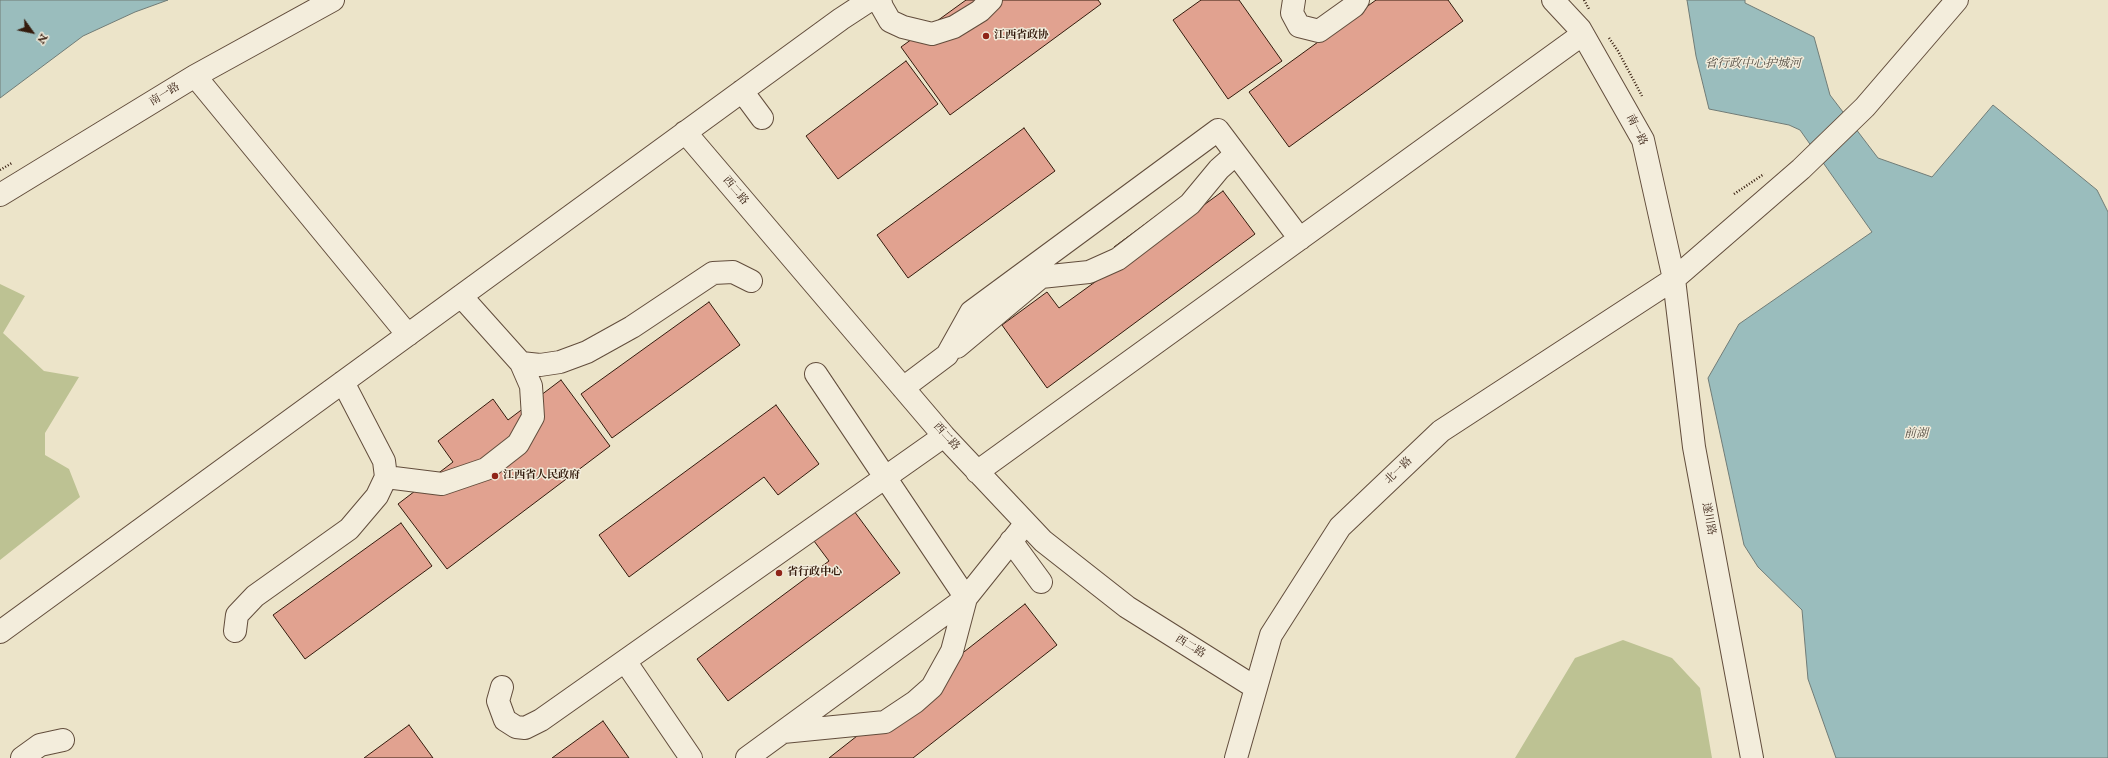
<!DOCTYPE html>
<meta charset="utf-8">
<style>
body{margin:0}
#map{position:relative;width:2108px;height:758px;overflow:hidden;background:#ece4c9;font-family:"IM FELL English",serif}
canvas{display:block}
.north{position:absolute;left:12px;top:12px;width:40px;height:40px;-webkit-text-stroke:3px #f3eddc;paint-order:stroke;rotate:123deg;font-size:11px;font-weight:700;line-height:16px;text-align:center;color:#341b0d}
.north::after{content:'';display:block;margin:auto;width:14px;height:18px;background:#341b0d;clip-path:polygon(50% 0,100% 100%,50% 72%,0 100%)}
</style>
<div id="map">
<canvas width="2108" height="758"></canvas>
<div class="north">N</div>
</div>
<script>
const ctx = document.querySelector('canvas').getContext('2d');
ctx.lineJoin = 'round';
function paint(path, color) {
  ctx.fillStyle = color;
  ctx.fill(path, 'evenodd');
}
function shape(rows) {
  const path = new Path2D();
  for (const r of rows) {
    path.moveTo(r[0], r[1]);
    for (let i = 2; i < r.length; i += 2) path.lineTo(r[i], r[i + 1]);
  }
  return path;
}
function strokePath(path, color, width, dash) {
  ctx.strokeStyle = color;
  ctx.lineWidth = width;
  ctx.lineCap = dash ? 'butt' : 'round';
  ctx.setLineDash(dash || []);
  ctx.stroke(path);
}
function write(font, color, halo, rows, align = 'center') {
  ctx.font = font + ' "IM FELL English","Noto Serif SC",serif';
  ctx.lineWidth = 3;
  ctx.setLineDash([]);
  ctx.textBaseline = 'middle';
  ctx.strokeStyle = halo;
  ctx.fillStyle = color;
  for (const [text, x, y, turn = 0] of rows) {
    ctx.save();
    ctx.translate(x, y);
    ctx.rotate((+turn || 0) * Math.PI / 180);
    ctx.textAlign = isNaN(turn) ? turn : align;
    if (halo) ctx.strokeText(text, 0, 0);
    ctx.fillText(text, 0, 0);
    ctx.restore();
  }
}
paint(shape([
 [0,284,25,296,3,333,44,371,79,377,45,433,45,455,69,469,80,497,0,560],
 [1623,640,1672,658,1700,688,1712,758,1515,758,1575,658]
]), '#bdc293');
const water = shape([
 [0,0,168,0,135,12,83,36,0,98,0,0],
 [1687,0,1745,0,1745,3,1814,37,1830,95,1878,158,1932,177,1993,105,2097,190,2108,212,2108,758,1836,758,1808,679,1802,610,1758,567,1744,545,1708,378,1739,324,1872,232,1800,130,1789,125,1709,109,1696,56,1687,0]
]);
paint(water, '#9abdbd');
strokePath(water, '#717c77', 1);
const building = shape([
 [966,0,1098,0,1101,4,950,115,901,47,966,0],
 [1201,0,1239,0,1282,61,1228,99,1173,20,1201,0],
 [1376,0,1448,0,1463,21,1289,147,1249,92,1376,0],
 [906,61,938,104,838,179,806,136,906,61],
 [1024,128,1055,171,908,278,877,235,1024,128],
 [1223,191,1255,234,1047,388,1002,325,1047,292,1059,308,1124,261,1114,247,1156,216,1167,232,1223,191],
 [709,302,740,345,612,438,581,394,709,302],
 [561,380,610,446,447,569,398,504,453,462,438,441,493,399,508,420,561,380],
 [776,405,819,464,778,495,764,477,629,577,599,535,776,405],
 [854,511,900,573,728,701,697,659,829,561,814,541,854,511],
 [401,523,432,566,305,659,273,615,401,523],
 [1025,604,1057,645,913,758,829,758,1025,604],
 [603,721,629,758,552,758,603,721],
 [409,725,433,758,364,758,409,725]
]);
paint(building, '#e1a290');
strokePath(building, '#341b0d', 1);
const minor = shape([
 [880,0,882,7,890,21,903,27,932,34,954,27,980,11,991,0],
 [1294,0,1292,13,1299,26,1319,31,1354,6,1358,0],
 [1553,0,1580,29,1643,140,1674,279,1694,447,1752,758],
 [195,76,408,335],
 [742,91,762,118],
 [685,132,944,436,1043,541,1127,607,1256,688],
 [0,195,195,76,333,0],
 [461,296,521,363,540,365,560,362,587,352,632,327,713,273,733,272,751,281],
 [957,347,1041,277,1089,272,1118,259,1190,204,1219,169,1236,154],
 [903,388,947,355,971,312,1218,130,1300,239],
 [977,472,1583,34],
 [386,477,442,484,486,469,518,444,533,417,531,386,521,363],
 [1011,541,1041,582],
 [235,631,237,615,255,596,349,529,377,496,386,477,384,461,343,382],
 [0,632,841,19,870,0],
 [625,661,691,758],
 [502,687,498,701,505,720,516,727,525,728,541,720,944,436],
 [783,732,885,722,915,702,932,687,952,651,966,598,816,374],
 [22,758,40,745,63,740],
 [747,758,966,598,1026,523],
 [1236,758,1271,635,1340,527,1441,431,1674,279,1801,169,1865,107,1957,0]
]);
strokePath(minor, '#624d3c', 24);
strokePath(shape([
 [1584,0,1589,9],
 [1609,38,1618,51,1642,96],
 [0,170,12,163],
 [1734,194,1764,174]
]), '#341b0d', 2.5, [1, 2]);
strokePath(minor, '#f3eddc', 22);
for (const [x, y, r, color] of [
 [986,36,4,"#8f2418"],
 [495,476,4,"#8f2418"],
 [779,573,4,"#8f2418"]
]) {
  const dot = new Path2D();
  dot.arc(x, y, r, 0, 2 * Math.PI);
  ctx.fillStyle = color;
  ctx.fill(dot);
  strokePath(dot, '#f3eddc', 1.5);
}
write('bold 11px', '#341b0d', '#f3eddc', [
 ["江西省政协",994,36],
 ["江西省人民政府",503,476],
 ["省行政中心",787,573]
], 'left');
write('11px', '#341b0d', '#f3eddc', [
 ["南一路",165,95,-31],
 ["南一路",1636,130,64],
 ["西二路",735,191,50],
 ["西二路",946,437,48],
 ["北一路",1399,471,-44],
 ["遂川路",1708,519,79],
 ["西二路",1190,647,32]
]);
write('italic 12px', '#534c42', '#f3eddc', [
 ["省行政中心护城河",1753,65],
 ["前湖",1916,435]
]);
</script>
